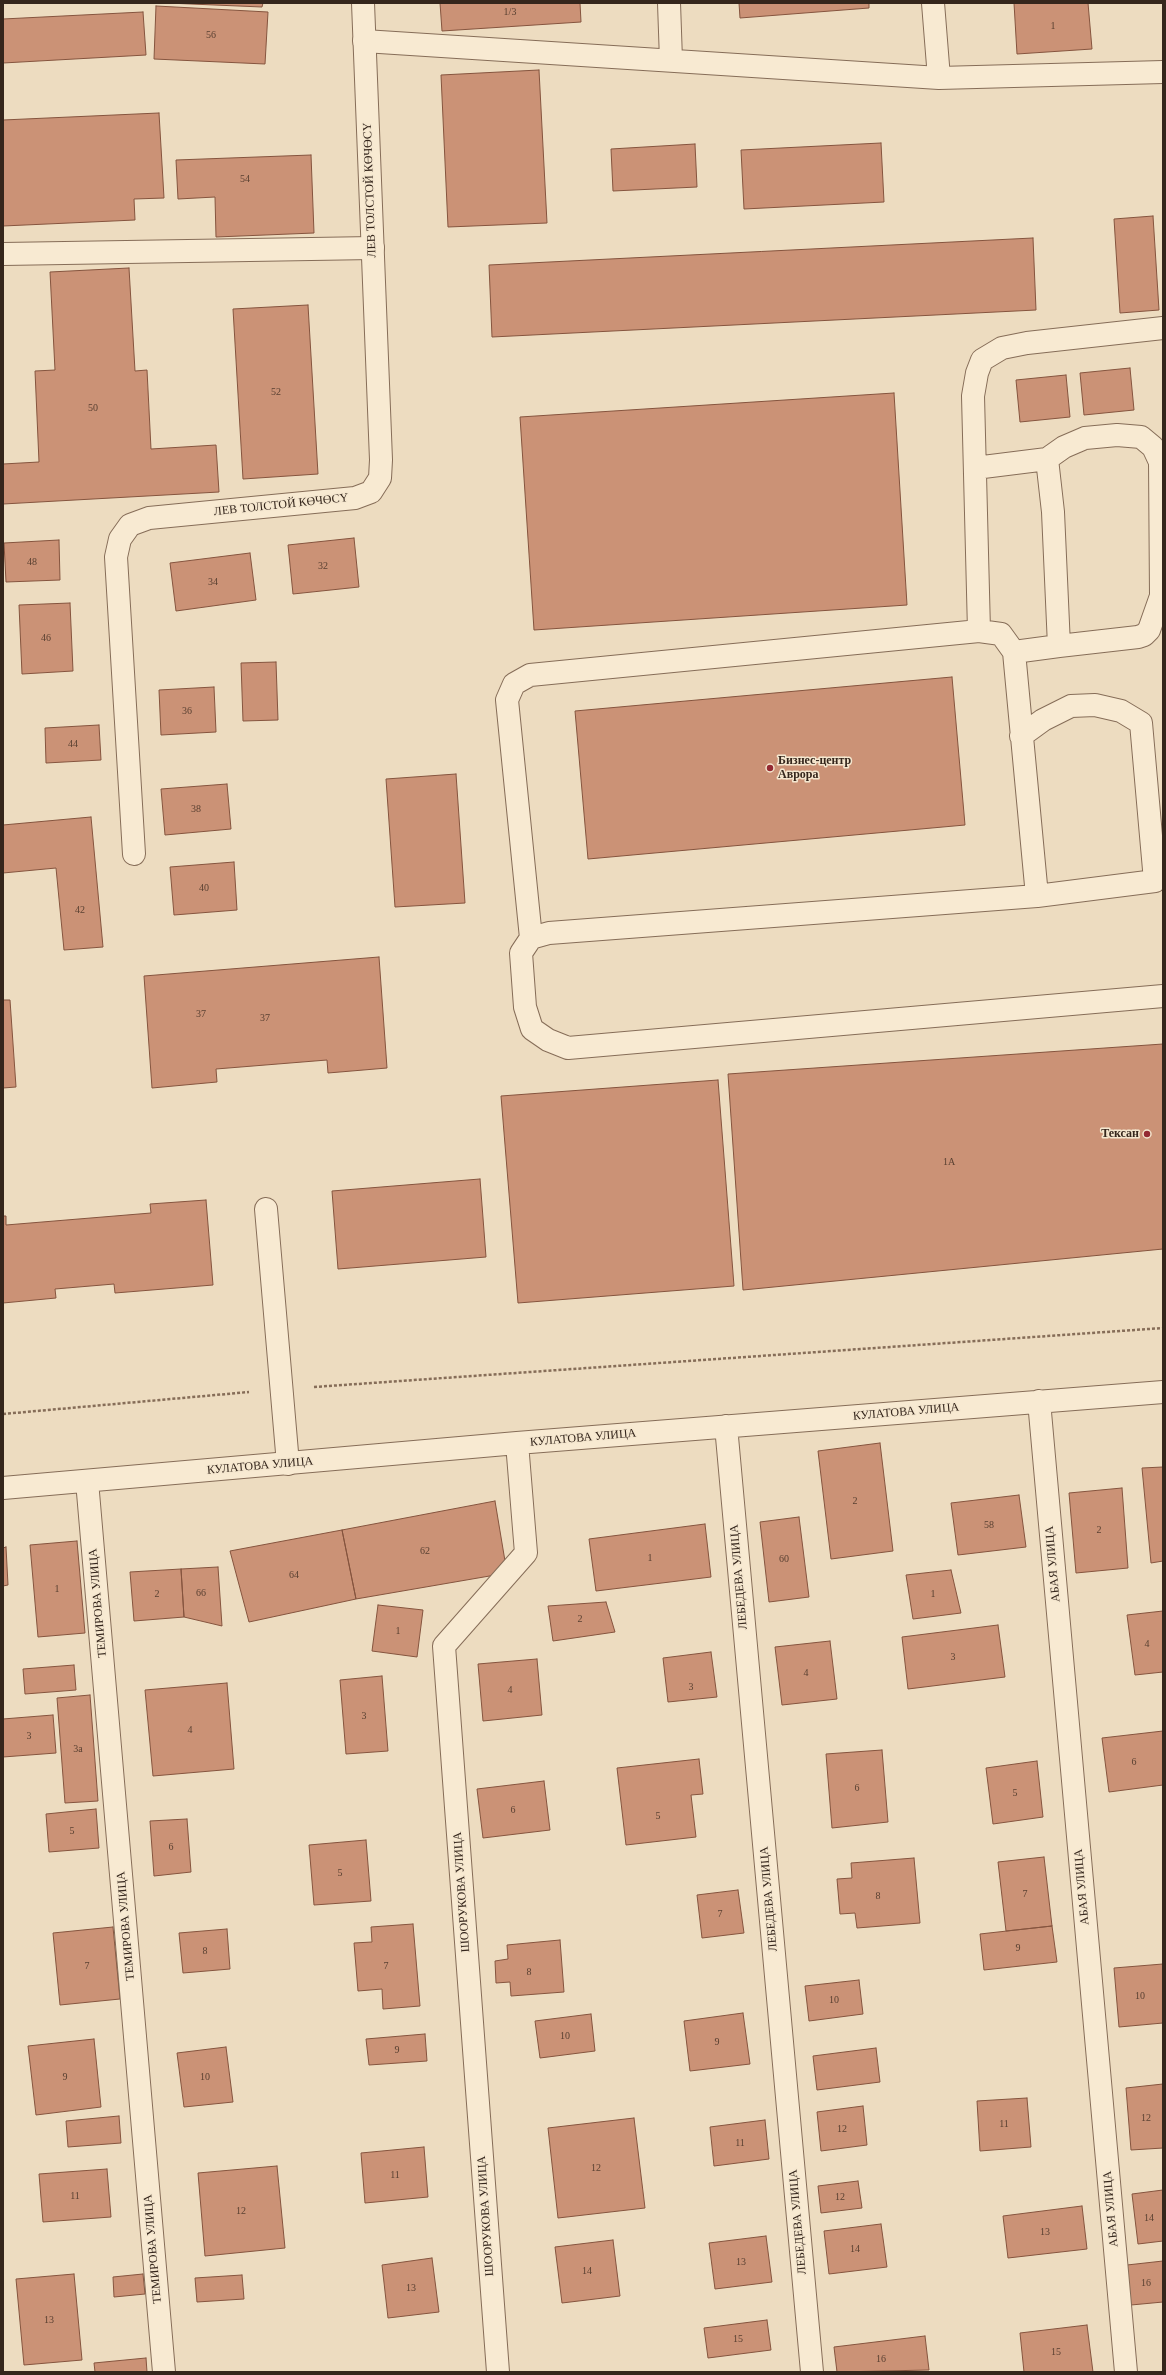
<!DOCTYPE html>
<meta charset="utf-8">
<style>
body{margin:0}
#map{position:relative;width:1166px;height:2375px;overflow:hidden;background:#eddcc0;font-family:Georgia,serif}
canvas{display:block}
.frame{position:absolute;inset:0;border:4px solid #35261c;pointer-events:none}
</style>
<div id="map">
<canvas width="1166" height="2375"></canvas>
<div class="frame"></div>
</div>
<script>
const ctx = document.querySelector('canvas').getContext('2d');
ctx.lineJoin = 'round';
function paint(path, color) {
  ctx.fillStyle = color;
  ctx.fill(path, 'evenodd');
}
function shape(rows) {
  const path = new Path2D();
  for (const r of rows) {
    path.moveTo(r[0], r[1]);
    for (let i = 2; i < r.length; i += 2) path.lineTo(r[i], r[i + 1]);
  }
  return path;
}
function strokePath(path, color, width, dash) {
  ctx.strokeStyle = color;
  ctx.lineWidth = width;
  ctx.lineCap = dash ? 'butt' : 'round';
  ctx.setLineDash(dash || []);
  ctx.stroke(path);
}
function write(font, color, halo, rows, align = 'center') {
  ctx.font = font + ' Georgia,serif';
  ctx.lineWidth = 3;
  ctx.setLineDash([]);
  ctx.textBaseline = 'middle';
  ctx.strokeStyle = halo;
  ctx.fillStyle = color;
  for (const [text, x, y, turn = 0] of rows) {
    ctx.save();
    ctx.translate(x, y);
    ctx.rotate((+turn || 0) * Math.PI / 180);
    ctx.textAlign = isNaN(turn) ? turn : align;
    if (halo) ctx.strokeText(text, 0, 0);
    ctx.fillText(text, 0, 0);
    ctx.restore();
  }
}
const building = shape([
 [167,3,263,3,262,7,167,3],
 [440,3,580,3,581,22,442,31,440,3],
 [739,3,869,3,869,8,740,18,739,3],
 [1014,3,1088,3,1092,49,1017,54,1014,3],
 [156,6,268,12,265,64,154,59,156,6],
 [143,12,146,55,3,63,3,19,143,12],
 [539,70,547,223,448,227,441,75,539,70],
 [159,113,164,198,134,199,135,220,3,226,3,120,159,113],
 [881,143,884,202,744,209,741,150,881,143],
 [695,144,697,187,613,191,611,149,695,144],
 [311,155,314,233,216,237,215,197,178,199,176,160,311,155],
 [1153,216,1159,310,1120,313,1114,219,1153,216],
 [1033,238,1036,310,492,337,489,265,1033,238],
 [129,268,135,371,147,370,151,449,216,445,219,492,3,504,3,464,39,462,35,371,55,370,50,272,129,268],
 [308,305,318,474,243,479,233,309,308,305],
 [1130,368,1134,410,1084,415,1080,373,1130,368],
 [1066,375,1070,417,1020,422,1016,380,1066,375],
 [894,393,907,605,534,630,520,417,894,393],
 [354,538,359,587,293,594,288,545,354,538],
 [59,540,60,580,6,582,4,543,59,540],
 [250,553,256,600,176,611,170,563,250,553],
 [70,603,73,671,22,674,19,605,70,603],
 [276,662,278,720,243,721,241,663,276,662],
 [952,677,965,825,588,859,575,711,952,677],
 [214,687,216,732,161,735,159,690,214,687],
 [99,725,101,760,46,763,45,728,99,725],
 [456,774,465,903,395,907,386,779,456,774],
 [227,784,231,829,165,835,161,789,227,784],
 [91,817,103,947,64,950,56,868,3,873,3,825,91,817],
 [234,862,237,910,174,915,170,867,234,862],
 [379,957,387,1068,328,1073,327,1060,216,1069,217,1082,152,1088,144,976,379,957],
 [3,1000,10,1000,16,1087,3,1088,3,1000],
 [1163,1044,1163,1249,743,1290,728,1074,1163,1044],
 [718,1080,734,1286,518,1303,501,1096,718,1080],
 [480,1179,486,1257,338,1269,332,1191,480,1179],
 [206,1200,213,1285,115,1293,114,1284,55,1289,56,1298,3,1303,3,1216,6,1216,6,1225,151,1213,150,1204,206,1200],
 [880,1443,893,1551,831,1559,818,1451,880,1443],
 [1163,1467,1163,1561,1151,1563,1142,1468,1163,1467],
 [1122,1488,1128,1568,1076,1573,1069,1493,1122,1488],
 [1019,1495,1026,1547,958,1555,951,1503,1019,1495],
 [495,1501,507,1573,356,1599,342,1530,495,1501],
 [799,1517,809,1597,769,1602,760,1522,799,1517],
 [705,1524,711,1577,596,1591,589,1539,705,1524],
 [342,1530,356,1599,249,1622,230,1551,342,1530],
 [77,1541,85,1633,38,1637,30,1545,77,1541],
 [6,1547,8,1585,3,1586,3,1548,6,1547],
 [218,1567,222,1626,184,1617,181,1569,218,1567],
 [181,1569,184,1617,134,1621,130,1572,181,1569],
 [951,1570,961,1613,913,1619,906,1575,951,1570],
 [606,1602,615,1632,553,1641,548,1606,606,1602],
 [378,1605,423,1610,417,1657,372,1651,378,1605],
 [1163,1611,1163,1672,1135,1675,1127,1615,1163,1611],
 [998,1625,1005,1677,908,1689,902,1637,998,1625],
 [830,1641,837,1699,782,1705,775,1647,830,1641],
 [711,1652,717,1697,668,1702,663,1658,711,1652],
 [537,1659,542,1715,483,1721,478,1664,537,1659],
 [74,1665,76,1690,25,1694,23,1669,74,1665],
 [382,1676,388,1751,346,1754,340,1680,382,1676],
 [227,1683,234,1769,153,1776,145,1690,227,1683],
 [90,1695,98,1801,65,1803,57,1698,90,1695],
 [53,1715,56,1753,3,1757,3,1719,53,1715],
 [1163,1731,1163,1785,1109,1792,1102,1738,1163,1731],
 [882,1750,888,1822,832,1828,826,1754,882,1750],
 [699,1759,703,1794,691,1795,696,1837,626,1845,617,1768,699,1759],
 [1037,1761,1043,1817,993,1824,986,1768,1037,1761],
 [544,1781,550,1830,483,1838,477,1789,544,1781],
 [96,1809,99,1848,49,1852,46,1814,96,1809],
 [187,1819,191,1872,154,1876,150,1821,187,1819],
 [366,1840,371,1901,314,1905,309,1845,366,1840],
 [1044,1857,1052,1926,1006,1931,998,1862,1044,1857],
 [914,1858,920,1923,857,1928,855,1913,840,1914,837,1879,852,1878,851,1863,914,1858],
 [738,1890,744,1933,702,1938,697,1895,738,1890],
 [413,1924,420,2006,383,2009,382,1989,358,1991,354,1943,372,1942,371,1927,413,1924],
 [1052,1926,1057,1962,984,1970,980,1934,1052,1926],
 [113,1927,120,1999,60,2005,53,1933,113,1927],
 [227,1929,230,1969,183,1973,179,1933,227,1929],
 [560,1940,564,1992,511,1996,510,1982,496,1983,495,1961,508,1959,507,1945,560,1940],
 [1163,1964,1163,2023,1119,2027,1114,1968,1163,1964],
 [859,1980,863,2014,809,2021,805,1986,859,1980],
 [743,2013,750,2064,690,2071,684,2021,743,2013],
 [591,2014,595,2051,540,2058,535,2021,591,2014],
 [425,2034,427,2061,369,2065,366,2039,425,2034],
 [94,2039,101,2107,36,2115,28,2046,94,2039],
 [226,2047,233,2102,184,2107,177,2053,226,2047],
 [876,2048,880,2082,817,2090,813,2056,876,2048],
 [1163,2084,1163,2148,1131,2150,1126,2088,1163,2084],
 [1027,2098,1031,2147,980,2151,977,2101,1027,2098],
 [863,2106,867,2145,821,2151,817,2112,863,2106],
 [119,2116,121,2143,68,2147,66,2121,119,2116],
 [634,2118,645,2208,558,2218,548,2128,634,2118],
 [765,2120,769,2159,714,2166,710,2127,765,2120],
 [424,2147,428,2197,365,2203,361,2153,424,2147],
 [277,2166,285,2248,205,2256,198,2173,277,2166],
 [107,2169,111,2217,43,2222,39,2174,107,2169],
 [858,2181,862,2208,821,2213,818,2186,858,2181],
 [1163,2190,1163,2241,1138,2244,1132,2194,1163,2190],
 [1082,2206,1087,2249,1008,2258,1003,2216,1082,2206],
 [881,2224,887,2267,829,2274,824,2231,881,2224],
 [766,2236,772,2282,715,2289,709,2243,766,2236],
 [613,2240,620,2296,562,2303,555,2247,613,2240],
 [432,2258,439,2312,388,2318,382,2265,432,2258],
 [1163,2261,1163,2302,1131,2305,1127,2265,1163,2261],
 [74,2274,82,2360,24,2365,16,2279,74,2274],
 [143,2274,145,2294,114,2297,113,2277,143,2274],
 [242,2275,244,2299,197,2302,195,2278,242,2275],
 [767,2320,771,2350,708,2358,704,2328,767,2320],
 [1087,2325,1093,2372,1024,2372,1020,2333,1087,2325],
 [925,2336,929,2370,837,2372,834,2347,925,2336],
 [146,2358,147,2372,95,2372,94,2363,146,2358]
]);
paint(building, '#cb9276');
strokePath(building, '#85543e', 1);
const service = shape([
 [669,3,671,60],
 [364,41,939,78,933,3],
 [939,78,1163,72],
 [3,254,373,248],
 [1047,459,1064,447,1085,438,1117,435,1141,437,1153,447,1160,462,1161,596,1149,630,1144,635,1138,637,1059,646],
 [975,468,1047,459,1053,512,1059,646,1014,652],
 [979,631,973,396,977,373,982,360,1002,348,1027,343,1163,328],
 [1021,736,1043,720,1071,706,1095,705,1121,711,1141,723,1155,881,1037,896],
 [531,938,507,700,514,684,530,675,979,631,1001,634,1014,652,1037,896,549,933,531,938,521,953,525,1007,532,1029,548,1040,568,1048,1163,996],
 [266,1209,288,1464]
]);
const minor = shape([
 [134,854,116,557,120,539,130,525,149,518,355,498,371,492,380,478,381,460,363,3],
 [1039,1401,1126,2372],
 [726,1426,812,2372],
 [87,1481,164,2372],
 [3,1488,517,1443,1163,1392],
 [498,2372,444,1646,526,1553,517,1443]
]);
strokePath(service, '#866d58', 24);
strokePath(minor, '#866d58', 24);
strokePath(shape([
 [314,1387,1163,1328],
 [3,1414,249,1392]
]), '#866d58', 2.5, [3, 2]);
strokePath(service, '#f8ead2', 22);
strokePath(minor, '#f8ead2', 22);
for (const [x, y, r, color] of [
 [770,768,4,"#942932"],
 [1147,1134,4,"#942932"]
]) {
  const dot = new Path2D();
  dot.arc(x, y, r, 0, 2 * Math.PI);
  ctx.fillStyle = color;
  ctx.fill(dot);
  strokePath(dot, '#f5e7cf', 1.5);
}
write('10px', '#5a4132', null, [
 ["1/3",510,12],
 ["1",1053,26],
 ["56",211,35],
 ["54",245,179],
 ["52",276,392],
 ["50",93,408],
 ["48",32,562],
 ["32",323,566],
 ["34",213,582],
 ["46",46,638],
 ["36",187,711],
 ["44",73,744],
 ["38",196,809],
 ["40",204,888],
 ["42",80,910],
 ["37",201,1014],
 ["37",265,1018],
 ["1А",949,1162],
 ["2",855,1501],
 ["58",989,1525],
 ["2",1099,1530],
 ["62",425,1551],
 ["1",650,1558],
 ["60",784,1559],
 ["64",294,1575],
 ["1",57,1589],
 ["66",201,1593],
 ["2",157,1594],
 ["1",933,1594],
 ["2",580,1619],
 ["1",398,1631],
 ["4",1147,1644],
 ["3",953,1657],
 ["4",806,1673],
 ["3",691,1687],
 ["4",510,1690],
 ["3",364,1716],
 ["4",190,1730],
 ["3",29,1736],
 ["3a",78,1749],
 ["6",1134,1762],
 ["6",857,1788],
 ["5",1015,1793],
 ["6",513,1810],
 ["5",658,1816],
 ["5",72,1831],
 ["6",171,1847],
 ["5",340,1873],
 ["7",1025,1894],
 ["8",878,1896],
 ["7",720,1914],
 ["9",1018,1948],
 ["8",205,1951],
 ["7",87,1966],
 ["7",386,1966],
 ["8",529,1972],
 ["10",1140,1996],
 ["10",834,2000],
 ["10",565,2036],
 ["9",717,2042],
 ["9",397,2050],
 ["9",65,2077],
 ["10",205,2077],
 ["12",1146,2118],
 ["11",1004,2124],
 ["12",842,2129],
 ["11",740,2143],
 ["12",596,2168],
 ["11",395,2175],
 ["11",75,2196],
 ["12",840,2197],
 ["12",241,2211],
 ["14",1149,2218],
 ["13",1045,2232],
 ["14",855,2249],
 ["13",741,2262],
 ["14",587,2271],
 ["16",1146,2283],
 ["13",411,2288],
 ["13",49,2320],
 ["15",738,2339],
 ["15",1056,2352],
 ["16",881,2359]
]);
write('12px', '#35261c', '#f5e7cf', [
 ["ЛЕВ ТОЛСТОЙ КӨЧӨСҮ",370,190,-92],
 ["ЛЕВ ТОЛСТОЙ КӨЧӨСҮ",281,505,-6],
 ["КУЛАТОВА УЛИЦА",906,1412,-5],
 ["КУЛАТОВА УЛИЦА",583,1438,-5],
 ["КУЛАТОВА УЛИЦА",260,1466,-5],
 ["АБАЯ УЛИЦА",1053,1564,-95],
 ["ЛЕБЕДЕВА УЛИЦА",739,1577,-95],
 ["ТЕМИРОВА УЛИЦА",98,1603,-95],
 ["АБАЯ УЛИЦА",1082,1887,-95],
 ["ШООРУКОВА УЛИЦА",462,1892,-94],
 ["ЛЕБЕДЕВА УЛИЦА",769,1899,-95],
 ["ТЕМИРОВА УЛИЦА",126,1926,-95],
 ["АБАЯ УЛИЦА",1111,2209,-95],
 ["ШООРУКОВА УЛИЦА",486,2216,-94],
 ["ЛЕБЕДЕВА УЛИЦА",798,2222,-95],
 ["ТЕМИРОВА УЛИЦА",153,2249,-95]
]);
write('bold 12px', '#35261c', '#f5e7cf', [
 ["Бизнес-центр",778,761],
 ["Аврора",778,775],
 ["Тексан",1139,1134,"right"]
], 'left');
</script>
